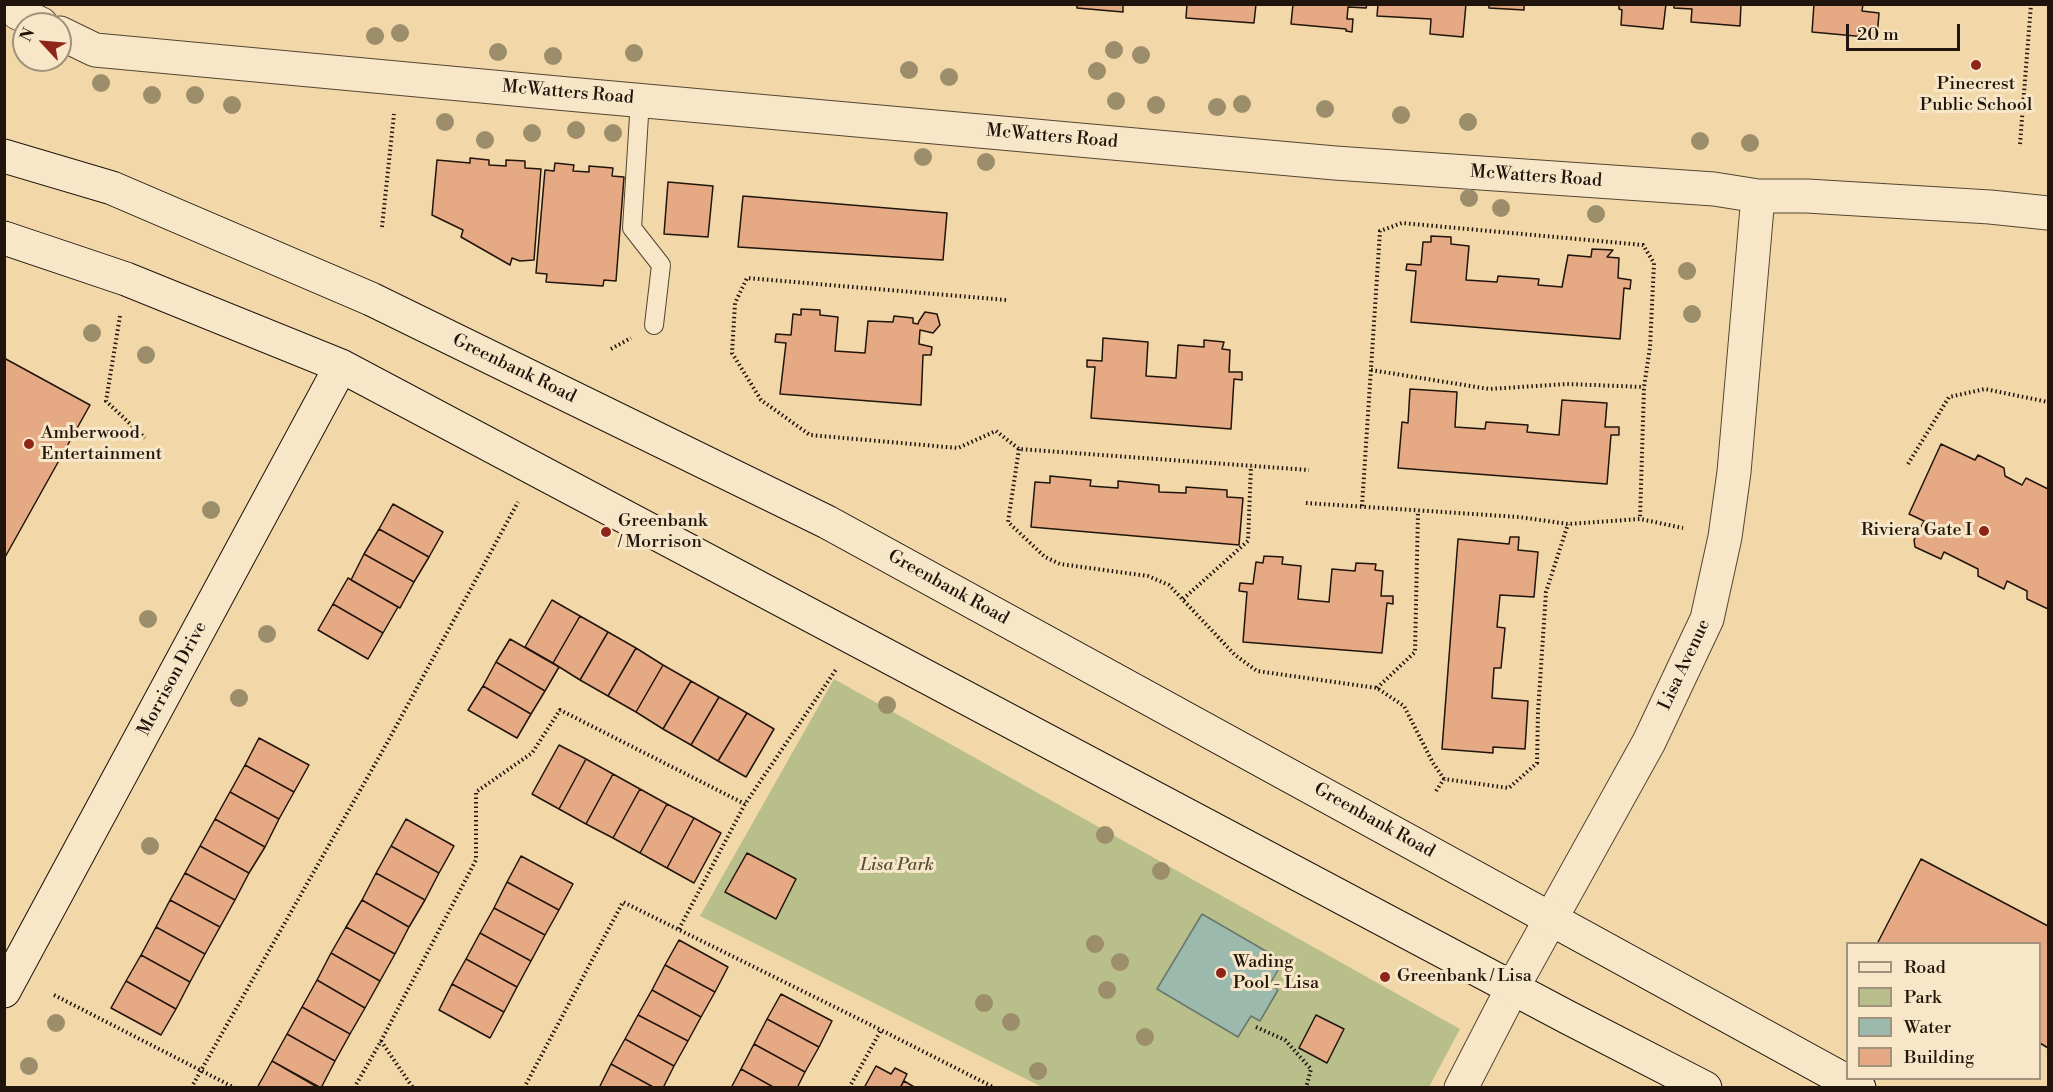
<!DOCTYPE html>
<style>
body{margin:0}
#map{position:relative;width:2053px;height:1092px;overflow:hidden;background:#f2d8a9;font-family:"Libre Bodoni",serif}
canvas{display:block}
.frame{position:absolute;inset:0;border:6px solid #20140c;pointer-events:none}
.legend{position:absolute;left:1846px;top:942px;width:195px;height:138px;box-sizing:border-box;background:#f7e6c7;border:2px solid #a1927c;margin:0;padding:8px 10px;list-style:none;font-size:18px;color:#20140c}
.legend li{display:flex;align-items:center;gap:12px;height:30px}
.legend b{width:30px;border:2px solid #a1927c}
.north{position:absolute;left:12px;top:12px;width:60px;height:60px;box-sizing:border-box;background:#f7e6c7;border:2px solid #a1927c;border-radius:50%;rotate:296deg;font-size:16px;font-weight:700;line-height:24px;text-align:center;color:#20140c}
.north::after{content:'';display:block;margin:auto;width:21px;height:27px;background:#8f2418;clip-path:polygon(50% 0,100% 100%,50% 72%,0 100%)}
.scale{position:absolute;left:1846px;top:24px;width:114px;height:27px;box-sizing:border-box;border:3px solid #20140c;border-top:0;padding-left:8px;font-size:18px;line-height:21px;white-space:nowrap;color:#20140c;-webkit-text-stroke:4px #f7e6c7;paint-order:stroke}
</style>
<div id="map">
<canvas width="2053" height="1092"></canvas>
<div class="frame"></div>
<ul class="legend">
<li><b style="height:8px;background:#f7e6c7"></b>Road</li>
<li><b style="height:16px;background:#b8bf8a"></b>Park</li>
<li><b style="height:16px;background:#9cb9ae"></b>Water</li>
<li><b style="height:16px;background:#e5aa83"></b>Building</li>
</ul>
<div class="north">N</div>
<div class="scale">20 m</div>
</div>
<script>
const ctx = document.querySelector('canvas').getContext('2d');
ctx.lineJoin = 'round';
function paint(path, color) {
  ctx.fillStyle = color;
  ctx.fill(path, 'evenodd');
}
function shape(rows) {
  const path = new Path2D();
  for (const r of rows) {
    path.moveTo(r[0], r[1]);
    for (let i = 2; i < r.length; i += 2) path.lineTo(r[i], r[i + 1]);
  }
  return path;
}
function strokePath(path, color, width, dash) {
  ctx.strokeStyle = color;
  ctx.lineWidth = width;
  ctx.lineCap = dash ? 'butt' : 'round';
  ctx.setLineDash(dash || []);
  ctx.stroke(path);
}
function write(font, color, halo, rows, align = 'center') {
  ctx.font = font + ' "Libre Bodoni",serif';
  ctx.lineWidth = 6;
  ctx.setLineDash([]);
  ctx.textBaseline = 'middle';
  ctx.strokeStyle = halo;
  ctx.fillStyle = color;
  for (const [text, x, y, turn = 0] of rows) {
    ctx.save();
    ctx.translate(x, y);
    ctx.rotate((+turn || 0) * Math.PI / 180);
    ctx.textAlign = isNaN(turn) ? turn : align;
    if (halo) ctx.strokeText(text, 0, 0);
    ctx.fillText(text, 0, 0);
    ctx.restore();
  }
}
paint(shape([
 [834,679,1460,1029,1429,1087,1042,1087,700,916]
]), '#b8bf8a');
const water = shape([
 [1202,914,1283,961,1270,984,1278,990,1260,1021,1251,1016,1238,1037,1157,989,1202,914]
]);
paint(water, '#9cb9ae');
strokePath(water, '#6a776d', 1.5);
const building = shape([
 [1077,4,1123,4,1123,12,1077,8,1077,4],
 [1187,4,1256,4,1254,23,1186,18,1187,4],
 [1293,4,1367,4,1366,8,1348,7,1347,19,1353,19,1352,32,1346,31,1346,29,1291,24,1293,4],
 [1378,4,1466,4,1463,37,1430,34,1431,19,1377,16,1378,4],
 [1489,4,1524,4,1524,10,1489,8,1489,4],
 [1619,4,1666,4,1663,29,1621,25,1622,10,1619,9,1619,4],
 [1674,4,1741,4,1740,26,1691,22,1692,9,1674,8,1674,4],
 [1814,4,1863,4,1862,11,1879,13,1877,38,1812,32,1814,4],
 [470,158,489,160,489,165,506,166,506,160,525,161,525,168,541,169,534,260,520,261,512,258,510,265,461,237,463,230,432,215,437,160,470,163,470,158],
 [555,163,574,165,573,171,589,172,589,166,613,168,612,176,624,177,616,281,604,280,603,286,546,282,547,274,536,273,545,170,554,171,555,163],
 [668,182,713,186,708,237,664,234,668,182],
 [743,196,947,213,943,260,738,247,743,196],
 [1431,236,1451,237,1451,244,1469,246,1466,280,1497,282,1498,276,1539,279,1538,285,1562,287,1568,255,1591,257,1592,249,1613,250,1607,257,1619,258,1618,278,1631,280,1630,289,1624,288,1620,339,1411,322,1416,271,1406,270,1407,264,1421,265,1423,242,1431,242,1431,236],
 [801,309,820,310,820,315,838,317,835,351,865,353,868,321,893,322,894,316,913,318,913,323,918,324,919,321,925,312,937,314,940,325,933,333,920,330,919,344,932,347,931,355,923,355,921,405,780,394,786,343,775,342,776,334,791,335,793,314,801,315,801,309],
 [1103,338,1148,342,1146,376,1176,378,1178,345,1204,347,1204,340,1224,342,1222,349,1230,350,1229,372,1242,372,1242,380,1234,379,1231,429,1091,418,1095,367,1087,367,1087,360,1102,361,1103,338],
 [4,358,90,405,4,559,4,358],
 [1410,389,1457,392,1455,427,1485,429,1486,422,1528,425,1527,432,1559,435,1562,400,1607,403,1605,427,1619,427,1619,435,1611,435,1607,484,1398,468,1402,422,1408,423,1410,389],
 [1941,444,1975,460,1978,455,2004,468,2005,476,2022,485,2026,478,2048,489,2048,609,2027,599,2027,591,2007,581,2004,589,1978,576,1978,569,1944,552,1941,559,1915,547,1914,540,1924,521,1909,514,1941,444],
 [1050,476,1091,480,1090,486,1118,488,1118,481,1159,485,1159,492,1186,493,1186,487,1227,490,1227,497,1243,498,1239,545,1031,527,1035,482,1050,483,1050,476],
 [393,504,443,532,429,557,379,529,393,504],
 [379,529,429,557,414,582,364,554,379,529],
 [1510,537,1519,537,1518,550,1538,552,1534,597,1500,595,1497,627,1505,628,1501,668,1494,668,1492,698,1528,701,1525,749,1493,747,1493,753,1442,749,1458,539,1509,544,1510,537],
 [364,554,414,582,400,608,351,580,364,554],
 [1264,556,1283,557,1282,564,1301,566,1298,599,1329,602,1332,569,1355,571,1356,563,1376,564,1375,570,1383,571,1381,596,1393,596,1393,604,1387,603,1382,653,1243,642,1247,592,1239,591,1240,583,1253,584,1256,562,1263,563,1264,556],
 [348,578,398,607,383,633,333,604,348,578],
 [552,600,580,616,553,663,525,647,552,600],
 [333,604,383,633,368,659,318,630,333,604],
 [580,616,608,632,580,680,553,663,580,616],
 [608,632,636,648,608,696,580,680,608,632],
 [510,639,559,667,545,691,496,662,510,639],
 [636,648,663,665,636,712,608,696,636,648],
 [496,662,545,691,531,714,483,686,496,662],
 [663,665,691,681,663,729,636,712,663,665],
 [691,681,719,697,691,745,663,729,691,681],
 [483,686,531,714,517,738,468,710,483,686],
 [719,697,747,713,718,761,691,745,719,697],
 [747,713,774,729,746,777,718,761,747,713],
 [259,738,309,765,294,792,245,765,259,738],
 [559,745,586,759,559,809,532,794,559,745],
 [586,759,613,774,586,824,559,809,586,759],
 [245,765,294,792,279,819,230,792,245,765],
 [613,774,640,789,613,838,586,824,613,774],
 [640,789,667,804,640,853,613,838,640,789],
 [230,792,279,819,265,847,215,819,230,792],
 [667,804,694,818,667,868,640,853,667,804],
 [694,818,721,833,694,883,667,868,694,818],
 [215,819,265,847,249,873,200,846,215,819],
 [406,819,454,846,439,873,391,846,406,819],
 [200,846,249,873,235,900,185,873,200,846],
 [391,846,439,873,425,900,376,873,391,846],
 [747,853,796,879,776,919,725,892,747,853],
 [521,856,573,884,559,910,507,882,521,856],
 [1921,859,2048,926,2048,1048,2040,1043,2040,944,1877,944,1921,859],
 [185,873,235,900,220,927,170,900,185,873],
 [376,873,425,900,409,927,362,900,376,873],
 [507,882,559,910,545,935,494,908,507,882],
 [170,900,220,927,205,954,156,927,170,900],
 [362,900,409,927,395,954,346,927,362,900],
 [494,908,545,935,531,961,480,933,494,908],
 [156,927,205,954,190,982,141,955,156,927],
 [346,927,395,954,380,981,331,953,346,927],
 [480,933,531,961,517,987,466,959,480,933],
 [679,940,728,967,715,992,665,965,679,940],
 [331,953,380,981,365,1008,317,980,331,953],
 [141,955,190,982,176,1009,126,981,141,955],
 [466,959,517,987,504,1012,452,984,466,959],
 [665,965,715,992,701,1017,652,990,665,965],
 [317,980,365,1008,350,1034,302,1007,317,980],
 [126,981,176,1009,161,1035,111,1008,126,981],
 [452,984,504,1012,490,1038,439,1010,452,984],
 [652,990,701,1017,688,1041,638,1015,652,990],
 [781,994,832,1021,819,1047,767,1019,781,994],
 [302,1007,350,1034,335,1061,287,1034,302,1007],
 [638,1015,688,1041,674,1066,625,1039,638,1015],
 [1316,1015,1344,1029,1327,1063,1299,1048,1316,1015],
 [767,1019,819,1047,805,1072,754,1044,767,1019],
 [287,1034,335,1061,321,1088,272,1061,287,1034],
 [625,1039,674,1066,663,1088,655,1088,611,1064,625,1039],
 [754,1044,805,1072,797,1088,775,1088,741,1069,754,1044],
 [272,1061,319,1088,257,1088,272,1061],
 [611,1064,655,1088,599,1088,611,1064],
 [876,1066,891,1074,895,1068,907,1074,900,1088,864,1088,876,1066],
 [741,1069,775,1088,731,1088,741,1069],
 [904,1081,916,1088,900,1088,904,1081]
]);
paint(building, '#e5aa83');
strokePath(building, '#20140c', 1.5);
const lane = shape([
 [640,100,632,228,661,265,654,325]
]);
const street = shape([
 [14,4,18,13,41,24],
 [60,33,95,50,568,94,1335,163,1714,189,1758,196,1807,196,1990,207,2048,213],
 [1461,1088,1513,987,1649,742,1707,619,1725,537,1734,472,1758,196]
]);
const secondary = shape([
 [4,156,112,188,371,299,827,522,1859,1088],
 [4,238,126,279,341,366,1567,1017,1705,1088],
 [4,991,341,366]
]);
strokePath(lane, '#544533', 20);
strokePath(street, '#544533', 35);
strokePath(secondary, '#20140c', 35);
strokePath(shape([
 [2020,144,2031,4],
 [382,227,394,114],
 [1006,300,747,278,735,303,732,353,761,400,810,435,958,448,996,431,1019,449,1309,470],
 [120,316,106,401,145,438],
 [611,349,631,338],
 [1371,370,1489,389,1567,384,1644,387],
 [1019,449,1008,522,1045,557,1060,564,1148,576,1169,585,1235,655,1257,671,1377,688,1404,706,1433,763,1444,779],
 [1908,464,1949,397,1985,389,2048,402],
 [1306,503,1519,517,1568,524,1640,519,1683,528],
 [1362,506,1380,231,1402,223,1643,245,1654,263,1650,347,1644,387,1640,519],
 [1183,599,1248,541,1251,466],
 [1377,688,1415,652,1418,511],
 [1436,791,1444,779,1509,788,1537,763,1538,712,1546,592,1568,524],
 [679,929,745,804,837,668],
 [54,995,235,1088],
 [1256,1027,1285,1040,1311,1069,1306,1088],
 [381,1041,413,1088],
 [191,1088,387,743,518,502],
 [354,1088,381,1041,476,860,476,792,532,753,560,710,745,804],
 [524,1088,623,902,881,1030],
 [849,1088,881,1030,995,1088]
]), '#20140c', 4, [1.5, 3]);
strokePath(lane, '#f7e6c7', 18);
strokePath(street, '#f7e6c7', 33);
strokePath(secondary, '#f7e6c7', 33);
ctx.fillStyle = '#9c8d6b';
for (const [x, y] of [
 [400,33],
 [375,36],
 [1114,50],
 [498,52],
 [634,53],
 [1141,55],
 [553,56],
 [909,70],
 [1097,71],
 [949,77],
 [101,83],
 [152,95],
 [195,95],
 [1116,101],
 [1242,104],
 [232,105],
 [1156,105],
 [1217,107],
 [1325,109],
 [1401,115],
 [445,122],
 [1468,122],
 [576,130],
 [532,133],
 [613,133],
 [485,140],
 [1700,141],
 [1750,143],
 [923,157],
 [986,162],
 [1469,198],
 [1501,208],
 [1596,214],
 [1687,271],
 [1692,314],
 [92,333],
 [146,355],
 [211,510],
 [148,619],
 [267,634],
 [239,698],
 [887,705],
 [1105,835],
 [150,846],
 [1161,871],
 [1095,944],
 [1120,962],
 [1107,990],
 [984,1003],
 [1011,1022],
 [56,1023],
 [1145,1037],
 [29,1066],
 [1038,1071]
]) {
  ctx.beginPath();
  ctx.arc(x, y, 9, 0, 2 * Math.PI);
  ctx.fill();
}
for (const [x, y, r, color] of [
 [1976,65,6,"#8f2418"],
 [29,444,6,"#8f2418"],
 [1984,531,6,"#8f2418"],
 [606,532,6,"#8f2418"],
 [1221,973,6,"#8f2418"],
 [1385,977,6,"#8f2418"]
]) {
  const dot = new Path2D();
  dot.arc(x, y, r, 0, 2 * Math.PI);
  ctx.fillStyle = color;
  ctx.fill(dot);
  strokePath(dot, '#f7e6c7', 2);
}
write('18px', '#20140c', '#f7e6c7', [
 ["Pinecrest",1976,85,"center"],
 ["Public School",1976,106,"center"],
 ["Amberwood",41,434],
 ["Entertainment",41,455],
 ["Greenbank",618,522],
 ["/ Morrison",618,543],
 ["Riviera Gate I",1972,531,"right"],
 ["Wading",1233,963],
 ["Pool - Lisa",1233,984],
 ["Greenbank / Lisa",1397,977]
], 'left');
write('18px', '#20140c', '#f7e6c7', [
 ["McWatters Road",568,93,5],
 ["McWatters Road",1052,137,5],
 ["McWatters Road",1536,177,4],
 ["Greenbank Road",514,369,26],
 ["Greenbank Road",948,588,29],
 ["Lisa Avenue",1685,665,-65],
 ["Morrison Drive",173,679,-62],
 ["Greenbank Road",1374,821,29]
]);
write('italic 18px', '#555038', '#f7e6c7', [
 ["Lisa Park",897,866]
]);
</script>
